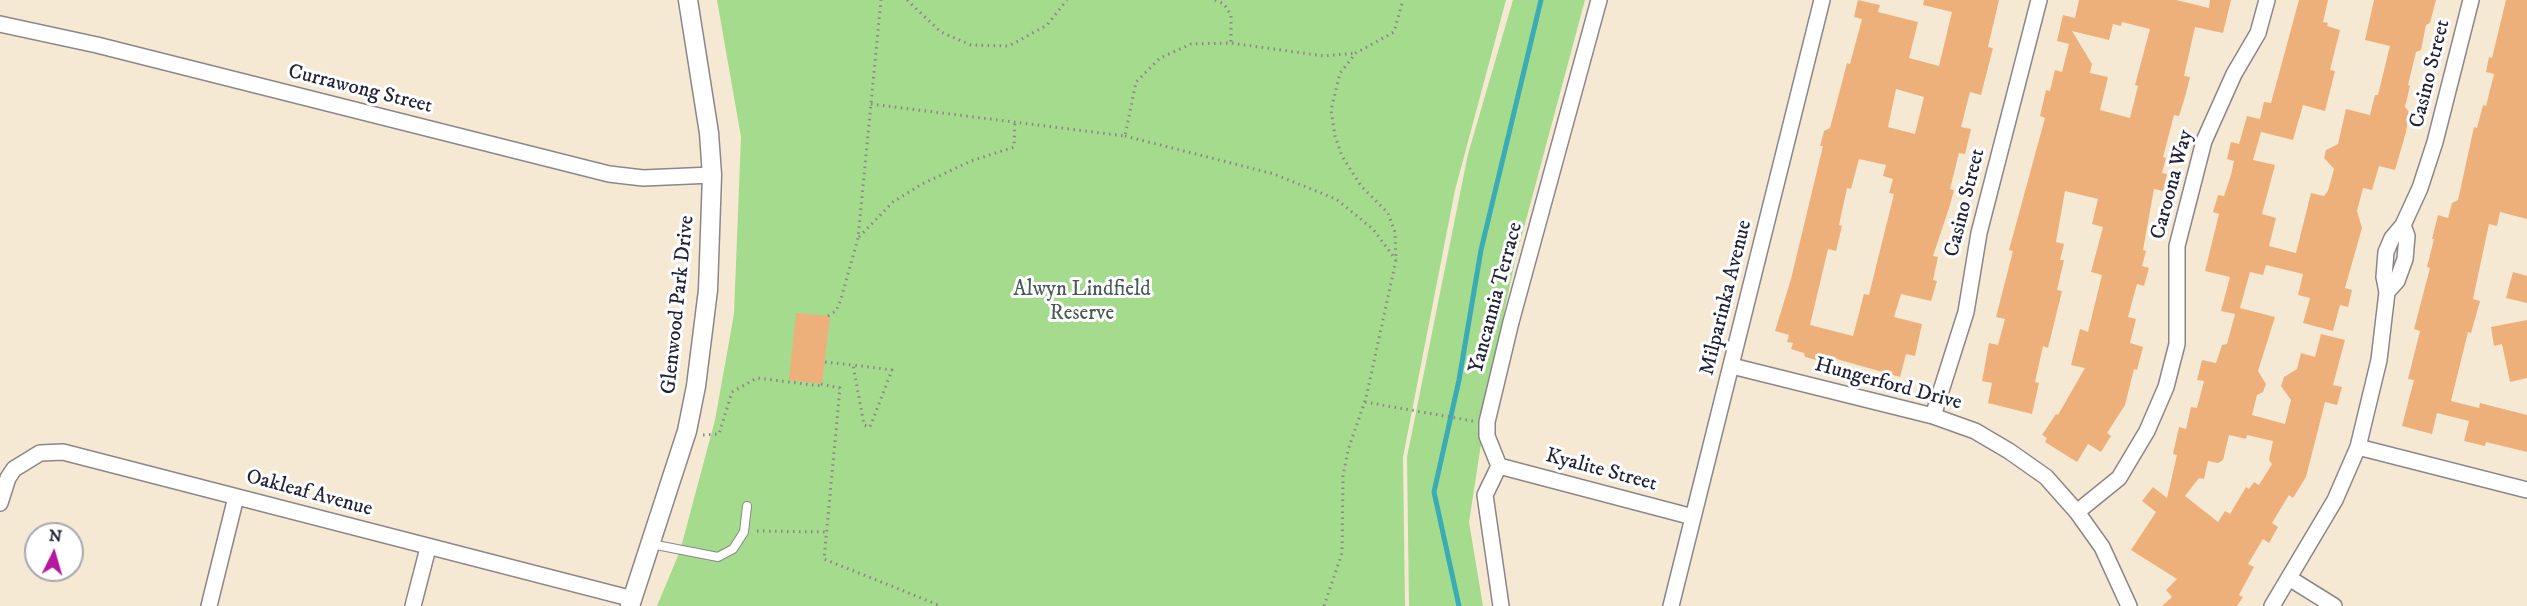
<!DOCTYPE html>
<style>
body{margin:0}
#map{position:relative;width:2527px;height:606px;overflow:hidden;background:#f6e9d4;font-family:"IM FELL DW Pica",serif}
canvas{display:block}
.north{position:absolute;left:24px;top:522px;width:60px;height:60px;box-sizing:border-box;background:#fff;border:2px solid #a7a7b1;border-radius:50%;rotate:5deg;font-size:16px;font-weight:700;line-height:24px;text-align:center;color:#22223b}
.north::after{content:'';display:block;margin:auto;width:21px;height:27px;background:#b5179e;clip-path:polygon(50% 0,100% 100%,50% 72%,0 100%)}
</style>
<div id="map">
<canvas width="2527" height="606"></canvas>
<div class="north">N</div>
</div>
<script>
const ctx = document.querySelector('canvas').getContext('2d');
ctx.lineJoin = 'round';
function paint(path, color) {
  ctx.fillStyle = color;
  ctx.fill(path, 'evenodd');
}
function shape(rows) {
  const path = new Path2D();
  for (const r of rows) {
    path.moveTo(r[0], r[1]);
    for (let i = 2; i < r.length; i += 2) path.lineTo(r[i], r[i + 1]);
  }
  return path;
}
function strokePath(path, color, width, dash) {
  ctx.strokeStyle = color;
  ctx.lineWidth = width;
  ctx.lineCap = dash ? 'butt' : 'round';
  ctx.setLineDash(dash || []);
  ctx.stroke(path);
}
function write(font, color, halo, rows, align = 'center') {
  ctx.font = font + ' "IM FELL DW Pica",serif';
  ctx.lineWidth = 6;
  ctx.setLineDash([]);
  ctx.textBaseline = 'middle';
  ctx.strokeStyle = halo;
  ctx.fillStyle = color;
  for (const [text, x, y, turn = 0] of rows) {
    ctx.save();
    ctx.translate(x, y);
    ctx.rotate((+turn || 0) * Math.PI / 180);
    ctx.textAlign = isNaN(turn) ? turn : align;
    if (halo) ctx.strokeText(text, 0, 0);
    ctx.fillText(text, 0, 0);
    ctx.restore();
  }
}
paint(shape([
 [717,0,1506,0,1455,190,1403,457,1405,606,657,606,680,551,715,420,734,314,741,137],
 [1513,0,1585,0,1515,261,1494,360,1469,522,1483,606,1409,606,1407,457,1468,154]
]), '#a5db8c');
strokePath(shape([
 [1459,606,1434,492,1459,380,1481,250,1541,0]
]), '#3aacb5', 5);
paint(shape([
 [1858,0,1880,5,1878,12,1918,22,1909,58,1939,66,1952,12,1923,5,1924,0,1999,0,1988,47,1993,48,1981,95,1970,92,1961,127,1971,129,1965,154,1959,153,1950,189,1954,190,1950,205,1933,256,1938,257,1933,280,1937,281,1932,298,1931,301,1901,294,1894,317,1922,324,1915,356,1906,354,1900,377,1826,356,1824,362,1805,357,1804,353,1791,349,1793,343,1787,342,1789,335,1775,331,1791,279,1823,146,1820,146,1824,131,1830,128,1847,63,1850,64,1862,19,1854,17],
 [1896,89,1924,97,1915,134,1888,127],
 [1859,159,1886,165,1883,176,1893,179,1889,193,1894,194,1869,295,1864,294,1853,336,1810,325,1828,249,1836,251,1842,226,1839,225,1847,188,1851,189],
 [2079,0,2176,0,2209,8,2210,0,2231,0,2223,33,2195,27,2184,76,2190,77,2185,97,2179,116,2174,115,2163,157,2166,158,2162,173,2167,174,2163,191,2154,189,2143,250,2146,251,2142,266,2149,268,2144,286,2137,284,2128,317,2136,319,2130,343,2143,347,2137,370,2134,369,2125,405,2107,433,2111,436,2101,452,2088,444,2077,462,2045,442,2047,438,2042,435,2056,414,2058,415,2085,368,2071,365,2080,329,2088,332,2102,275,2091,272,2103,227,2092,224,2098,199,2065,191,2056,242,2064,244,2060,260,2064,260,2057,290,2062,291,2048,348,2043,346,2035,382,2039,383,2032,414,1988,403,1992,383,1982,381,1989,343,1998,345,2005,319,1996,317,2013,251,2009,250,2045,118,2040,116,2046,90,2050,91,2055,70,2062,72,2069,44,2057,41,2063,15,2075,18],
 [2122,22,2150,29,2135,85,2138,86,2130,118,2100,110,2108,77,2090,73,2092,64,2072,31,2109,40,2113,24,2121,26],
 [2299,0,2328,0,2323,22,2328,23,2327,26,2340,30,2330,70,2335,71,2325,111,2303,105,2293,140,2261,132,2253,160,2275,165,2262,214,2276,218,2269,246,2296,253,2311,193,2324,196,2328,191,2334,169,2324,158,2326,150,2338,144,2346,109,2370,115,2375,95,2378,95,2390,46,2365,40,2374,0,2436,0,2430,23,2426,25,2421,50,2416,52,2408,85,2410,86,2405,107,2409,112,2406,132,2395,170,2379,166,2372,190,2363,188,2357,211,2362,228,2345,288,2352,290,2348,307,2340,305,2333,331,2303,323,2310,298,2298,295,2303,274,2266,265,2263,275,2250,272,2240,308,2275,317,2258,371,2266,384,2263,392,2257,395,2252,415,2285,424,2291,400,2281,386,2284,377,2297,369,2301,353,2315,357,2321,334,2345,340,2333,385,2342,387,2337,405,2325,402,2306,477,2293,498,2289,495,2272,523,2278,527,2269,543,2263,539,2248,564,2254,567,2239,595,2243,597,2237,606,2162,606,2172,597,2166,590,2177,579,2131,550,2156,512,2142,501,2153,487,2167,498,2177,455,2173,454,2179,427,2186,429,2191,407,2197,408,2204,381,2197,380,2202,360,2216,363,2222,345,2227,344,2235,314,2221,311,2230,277,2205,271,2219,214,2213,212,2218,195,2224,196,2231,175,2234,161,2227,159,2231,142,2239,144,2247,116,2260,119,2264,102,2271,103],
 [2229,435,2246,439,2247,435,2273,441,2269,460,2272,464,2259,485,2254,482,2249,489,2246,487,2230,514,2225,511,2218,522,2185,496,2199,478,2204,479,2208,461,2218,463,2223,460],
 [2506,0,2527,0,2527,219,2500,212,2497,226,2489,224,2473,299,2480,301,2471,333,2468,332,2451,401,2479,408,2480,403,2527,415,2527,452,2486,442,2485,446,2464,441,2469,421,2437,413,2432,434,2402,426,2414,380,2408,379,2420,331,2414,329,2430,268,2427,267,2434,239,2432,239,2438,215,2448,218,2452,203,2458,200,2474,127,2477,128,2483,105,2486,106,2494,74,2486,72,2489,57,2492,58],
 [2513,272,2527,276,2527,303,2506,298],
 [796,313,830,316,822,384,789,380],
 [2527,320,2527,378,2510,382,2502,344,2494,346,2491,327]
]), '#eeb07a');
const service = shape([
 [651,544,718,557,733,549,744,532,747,506]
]);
const minor = shape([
 [0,24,97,45,609,174,643,178,712,175],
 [2387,292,2397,281,2405,259,2407,236,2403,225],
 [1732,366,1933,416,1975,431,2009,451,2046,477,2077,512,2102,547,2129,606],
 [1933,416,1966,312,1979,233,2039,0],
 [2358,447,2527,490],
 [1499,466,1693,517],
 [0,503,8,478,14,469,40,453,63,452,633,599],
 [2077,512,2119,478,2147,431,2166,387,2177,344,2177,246,2204,141,2234,74,2258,33,2267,0],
 [2289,578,2334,606],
 [209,606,236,497],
 [413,606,428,548],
 [1501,606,1485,495,1499,466,1487,436,1487,422,1511,322,1599,0],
 [1671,606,1822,0],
 [2272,606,2335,500,2358,447,2379,360,2387,292,2384,277,2386,252,2392,238,2403,225,2420,188,2435,142,2471,0]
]);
const tertiary = shape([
 [630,606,687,431,696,386,708,290,712,175,709,133,688,0]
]);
strokePath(service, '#8c8688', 10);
strokePath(minor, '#8c8688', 18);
strokePath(tertiary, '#8c8688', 21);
strokePath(shape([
 [907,0,941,32,971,45,1009,46,1047,25,1067,0],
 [1215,0,1224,4,1231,15,1231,43],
 [871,104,1125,136,1136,82,1160,58,1191,44,1231,43,1324,56,1356,53],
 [1125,136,1274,174,1336,199,1373,229,1396,260],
 [859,237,893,202,922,184,971,161,1014,147,1015,121],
 [828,316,836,311,841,299,858,238,881,0],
 [825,362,853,365,864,425,870,427,892,370,853,365],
 [821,384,840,388,824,559,941,606],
 [1365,402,1473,421],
 [703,435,719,434,732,392,757,378,821,386],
 [757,531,826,532],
 [1324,606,1342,553,1343,476,1348,450,1366,398,1396,260,1395,232,1388,213,1361,186,1342,156,1335,136,1331,110,1340,73,1356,53,1394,32,1403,0]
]), '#8c8688', 3, [1.5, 4.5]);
strokePath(service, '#fff', 8);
strokePath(minor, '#fff', 15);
strokePath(tertiary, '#fff', 18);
write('21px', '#22223b', '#fff', [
 ["Casino Street",2431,74,-76],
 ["Currawong Street",360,90,14],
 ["Caroona Way",2173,185,-75],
 ["Casino Street",1966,203,-76],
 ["Yancannia Terrace",1497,298,-75],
 ["Milparinka Avenue",1727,298,-76],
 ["Glenwood Park Drive",679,305,-84],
 ["Hungerford Drive",1888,385,15],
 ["Kyalite Street",1601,471,15],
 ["Oakleaf Avenue",309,494,15]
]);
write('21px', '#495a53', '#fff', [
 ["Alwyn Lindfield",1082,291],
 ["Reserve",1082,315]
]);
</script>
